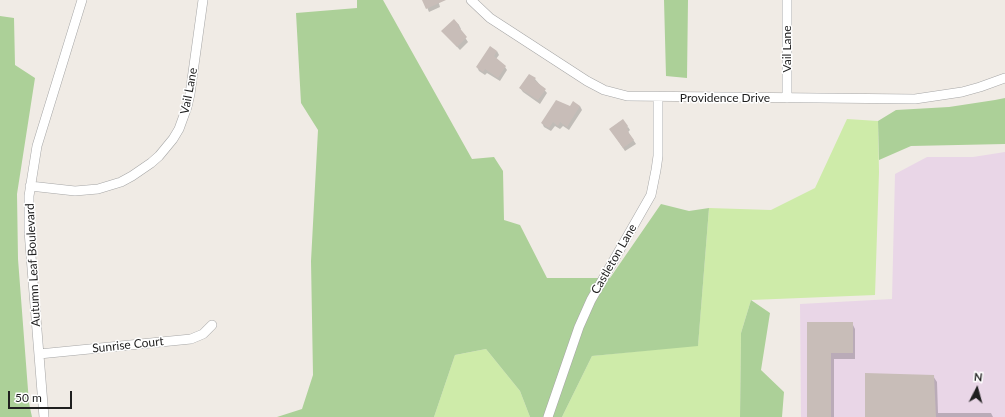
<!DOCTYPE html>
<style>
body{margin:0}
#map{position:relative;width:1005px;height:417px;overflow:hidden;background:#f0ebe5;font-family:Lato,sans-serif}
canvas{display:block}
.north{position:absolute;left:957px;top:369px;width:40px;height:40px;-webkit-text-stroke:3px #fff;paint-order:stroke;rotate:6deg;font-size:11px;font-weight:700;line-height:16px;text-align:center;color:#1f1f1f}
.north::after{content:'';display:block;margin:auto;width:14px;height:18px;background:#1f1f1f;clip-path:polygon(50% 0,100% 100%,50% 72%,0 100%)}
.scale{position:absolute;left:8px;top:391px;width:64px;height:18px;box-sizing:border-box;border:2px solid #1f1f1f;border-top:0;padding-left:5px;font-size:12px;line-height:14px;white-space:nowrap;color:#1f1f1f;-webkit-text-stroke:3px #fff;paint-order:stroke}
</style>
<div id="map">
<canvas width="1005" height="417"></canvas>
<div class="north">N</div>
<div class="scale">50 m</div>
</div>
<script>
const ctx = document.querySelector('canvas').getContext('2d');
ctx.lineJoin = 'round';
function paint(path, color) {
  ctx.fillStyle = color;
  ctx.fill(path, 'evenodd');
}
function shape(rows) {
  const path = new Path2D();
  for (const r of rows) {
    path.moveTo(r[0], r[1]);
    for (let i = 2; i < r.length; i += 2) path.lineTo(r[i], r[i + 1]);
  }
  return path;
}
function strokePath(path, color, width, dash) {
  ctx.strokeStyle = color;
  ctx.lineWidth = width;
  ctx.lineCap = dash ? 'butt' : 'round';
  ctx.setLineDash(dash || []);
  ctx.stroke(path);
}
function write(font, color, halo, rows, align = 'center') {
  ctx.font = font + ' Lato,sans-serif';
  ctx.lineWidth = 3;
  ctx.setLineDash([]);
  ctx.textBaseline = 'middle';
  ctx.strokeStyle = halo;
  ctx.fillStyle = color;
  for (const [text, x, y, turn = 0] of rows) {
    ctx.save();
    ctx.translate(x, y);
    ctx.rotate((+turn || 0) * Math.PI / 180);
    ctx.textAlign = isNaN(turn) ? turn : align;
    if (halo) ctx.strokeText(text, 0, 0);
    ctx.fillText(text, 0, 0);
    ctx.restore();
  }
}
paint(shape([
 [1005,152,1005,417,801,417,800,304,892,299,895,174,927,157,973,157]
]), '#e9d6e7');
paint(shape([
 [847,119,878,121,879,172,875,295,751,300,741,333,740,417,562,417,592,356,698,345,709,208,771,210,815,188],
 [486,349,520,391,530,417,434,417,455,355]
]), '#ceeba9');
paint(shape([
 [357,0,383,0,472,159,494,157,503,171,504,220,520,225,547,278,610,278,661,204,689,211,709,208,698,346,592,356,562,417,530,417,520,391,486,349,455,355,434,417,277,417,302,409,313,375,311,261,318,130,301,103,296,13,357,8],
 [664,0,688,0,687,78,666,76],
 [0,16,14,18,15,65,35,78,17,194,18,259,29,403,32,417,0,417],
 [1005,98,1005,144,911,146,879,160,878,121,896,110,949,107,995,100],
 [751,300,770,313,761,370,784,392,782,417,740,417,741,333]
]), '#acd098');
paint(shape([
 [424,0,438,0,440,7,429,12],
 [454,20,459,25,461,29,460,30,468,42,460,50,442,31],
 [497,51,499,55,496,59,505,67,507,70,500,81,487,73,485,75,479,71,477,67],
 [529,75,535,79,547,93,540,104,523,92,520,88],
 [580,106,582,110,569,130,563,126,560,129,555,126,551,131,544,127,542,123,570,108],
 [628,127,630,130,628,132,636,144,625,151,613,133],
 [808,323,852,323,855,329,855,359,834,359,834,417,808,417],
 [933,376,937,382,938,413,991,413,993,417,866,417]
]), '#0003');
paint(shape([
 [422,0,446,0,426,9],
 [454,19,459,25,458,26,467,37,457,47,441,31],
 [490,46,497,51,494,56,506,66,498,78,485,69,483,72,476,67],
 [529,74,536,78,534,80,546,89,538,100,519,88],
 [556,100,570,106,573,101,580,106,567,127,560,122,558,126,553,122,549,128,541,123],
 [623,119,628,126,627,128,629,133,634,140,623,148,609,129],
 [807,322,853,322,853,353,831,353,831,417,807,417],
 [865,373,934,375,936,417,865,417]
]), '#c8bdb8');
const street = shape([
 [471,0,490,18,587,81,604,90,627,96,915,99,962,92,980,87,1005,78],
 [787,0,787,98],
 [30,186,75,191,98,189,121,182,132,176,151,163,159,156,173,139,179,129,187,107,190,94,203,0],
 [39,354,191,339,203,334,212,325],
 [44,417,29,231,29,196,37,146,82,0],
 [548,417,579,327,591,300,651,195,656,170,658,156,658,97]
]);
strokePath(street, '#a6a6a6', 10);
strokePath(street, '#fff', 9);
write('12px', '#1f1f1f', '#fff', [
 ["Vail Lane",787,49,-90],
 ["Vail Lane",189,91,-79],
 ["Providence Drive",725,98],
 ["Castleton Lane",614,259,-60],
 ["Autumn Leaf Boulevard",33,265,-93],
 ["Sunrise Court",128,345,-6]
]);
</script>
